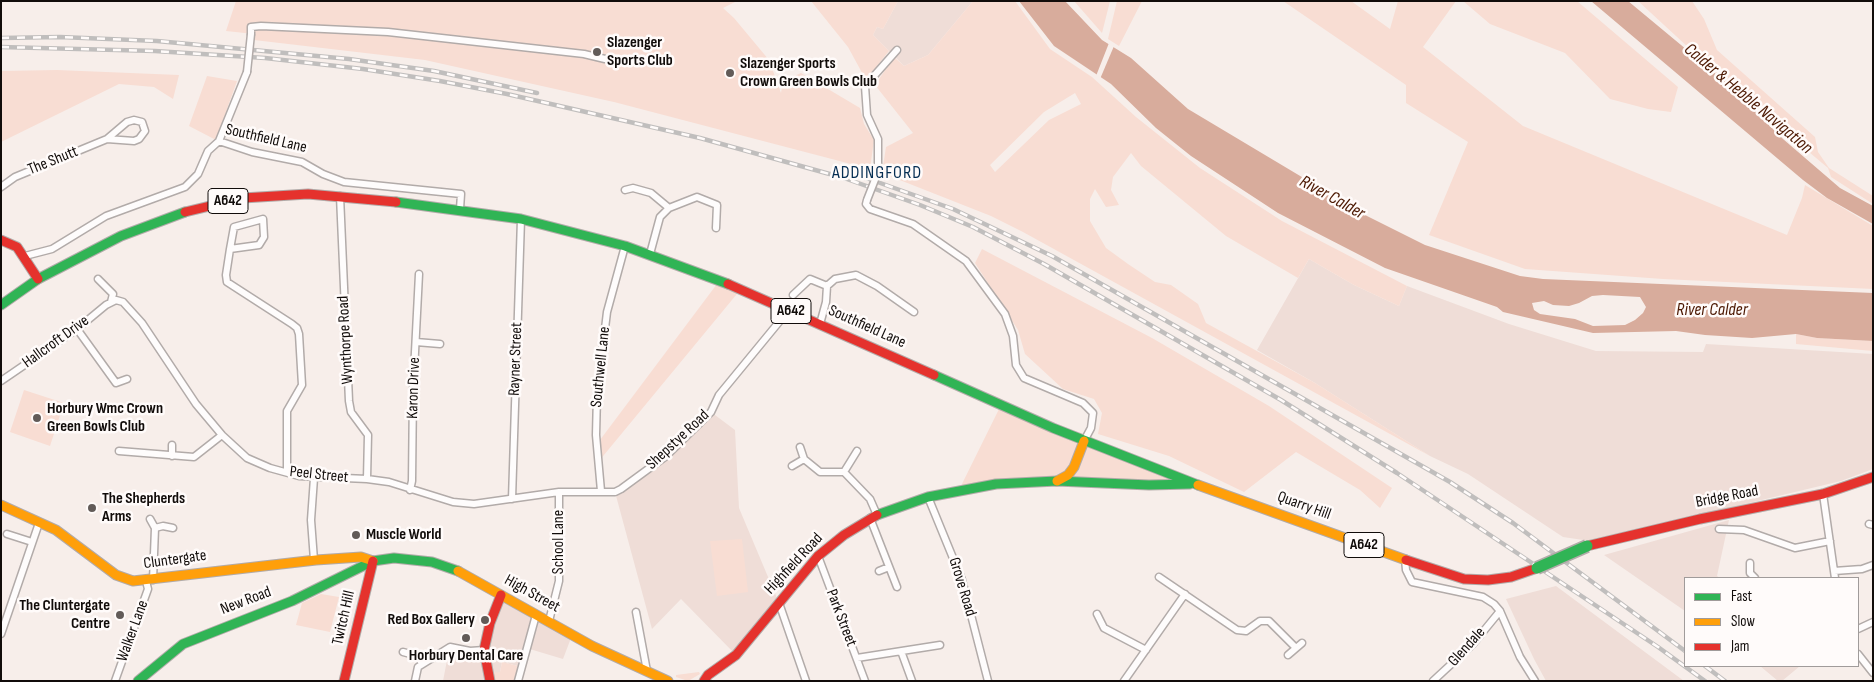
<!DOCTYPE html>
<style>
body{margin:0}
#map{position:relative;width:1874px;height:682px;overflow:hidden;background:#f7eeea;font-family:"Sofia Sans Condensed",sans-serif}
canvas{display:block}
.frame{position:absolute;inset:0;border:2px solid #110c0a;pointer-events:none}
.legend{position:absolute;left:1684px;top:577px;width:175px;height:90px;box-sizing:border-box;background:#fffbfa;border:1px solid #a09b9a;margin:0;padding:6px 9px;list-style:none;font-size:15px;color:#110c0a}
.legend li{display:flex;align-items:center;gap:10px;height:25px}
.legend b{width:25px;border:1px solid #a09b9a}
</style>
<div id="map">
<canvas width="1874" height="682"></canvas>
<div class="frame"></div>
<ul class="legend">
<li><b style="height:6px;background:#30b455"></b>Fast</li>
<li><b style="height:6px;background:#ff9f0a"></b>Slow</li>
<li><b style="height:6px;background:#e5322d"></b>Jam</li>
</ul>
</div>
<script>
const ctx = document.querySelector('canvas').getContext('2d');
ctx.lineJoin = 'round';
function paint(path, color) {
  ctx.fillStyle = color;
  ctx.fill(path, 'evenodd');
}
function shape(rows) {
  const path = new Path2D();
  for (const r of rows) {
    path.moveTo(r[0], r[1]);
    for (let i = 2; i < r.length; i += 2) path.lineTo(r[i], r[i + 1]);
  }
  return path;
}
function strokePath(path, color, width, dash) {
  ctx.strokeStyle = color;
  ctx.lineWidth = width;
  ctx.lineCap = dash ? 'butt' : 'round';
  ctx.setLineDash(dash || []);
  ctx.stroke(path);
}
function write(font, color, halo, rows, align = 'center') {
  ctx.font = font + ' "Sofia Sans Condensed",sans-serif';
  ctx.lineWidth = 5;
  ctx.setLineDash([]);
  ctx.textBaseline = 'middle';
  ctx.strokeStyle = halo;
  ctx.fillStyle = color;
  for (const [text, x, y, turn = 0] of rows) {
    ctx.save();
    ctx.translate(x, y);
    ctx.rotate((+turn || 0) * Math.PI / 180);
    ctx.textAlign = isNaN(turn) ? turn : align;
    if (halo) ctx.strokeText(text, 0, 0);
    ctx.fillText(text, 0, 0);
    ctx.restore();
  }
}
paint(shape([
 [898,1,973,1,928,55,904,66,873,35,877,27,883,29],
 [1309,259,1354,285,1399,306,1407,286,1509,324,1596,351,1703,352,1706,344,1873,354,1873,469,1841,481,1590,541,1563,537,1468,474,1430,456,1315,383,1257,350],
 [711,412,735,430,739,508,779,603,736,655,681,599,652,629,615,492,666,456],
 [1729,520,1717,576,1720,578,1685,578,1685,611,1604,555],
 [1556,586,1684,681,1546,681,1534,659,1506,599],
 [500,601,571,638,563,659,523,647,518,666,502,662,500,672,494,681,443,681,449,650,483,651],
 [1760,666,1800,666,1782,681,1778,681]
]), '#efddd7');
paint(shape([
 [236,1,737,1,723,8,734,18,769,60,781,93,783,81,801,73,860,108,864,124,874,140,870,169,614,102,425,60,254,40,254,34,226,31],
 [811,1,898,1,883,29,877,27,873,35,889,51,866,80,848,47],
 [973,1,1015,1,1050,49,1092,77,1136,117,1200,168,1282,221,1407,286,1399,306,1354,285,1309,259,1298,278,1226,236,1141,166,1131,153,1113,177,1111,190,1119,205,1106,207,1095,189,1090,199,1090,221,1106,248,1128,264,1155,282,1171,285,1198,304,1206,323,1315,383,1430,456,1023,232,991,216,882,173,886,147,913,133,875,85,894,57,904,66,928,55],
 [1075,93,1081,104,1049,120,995,172,990,165,1044,112],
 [1074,1,1110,1,1102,33],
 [1117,1,1142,1,1119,46,1108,39],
 [1283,1,1351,1,1390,29,1398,1,1456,1,1423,47,1523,126,1787,235,1802,198,1805,185,1873,226,1873,289,1663,279,1525,269,1429,235,1468,142,1406,103,1406,85],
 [1463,1,1577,1,1678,87,1671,112,1648,109,1610,99,1565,53,1490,24],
 [1638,1,1692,1,1704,19,1717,50,1815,137,1818,152,1829,168,1873,196,1873,204,1831,177,1828,168,1728,84],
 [57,70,179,75,173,99,154,87,119,84,1,142,1,71],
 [207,76,237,81,216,140,189,126],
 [982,249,1152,338,1269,406,1392,488,1380,508,1360,490,1296,452,1244,492,1169,456,1098,434,1102,413,1094,399,1063,389,1025,354,1018,330,975,263],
 [720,280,741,289,599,461,597,444],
 [1796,334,1817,338,1873,341,1873,351,1796,344],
 [24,390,64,403,50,446,10,432],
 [1001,405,1195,484,1057,481,959,490],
 [742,539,748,592,717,596,710,541],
 [321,594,339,597,330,632,296,625,302,603],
 [502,662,518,666,515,681,494,681,492,673,500,672],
 [699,672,700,674,688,681,676,677,676,675]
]), '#f8ddd3');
paint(shape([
 [1019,1,1065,1,1102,40,1131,58,1188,109,1332,195,1347,206,1425,245,1520,276,1543,279,1873,293,1873,341,1817,338,1796,334,1752,338,1705,335,1676,331,1593,333,1503,312,1497,307,1385,268,1278,213,1191,156,1156,128,1111,84,1054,46],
 [1603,295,1640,297,1646,307,1643,313,1635,320,1625,325,1593,326,1575,319,1540,314,1534,310,1532,303,1544,301,1553,305,1569,306,1579,303,1592,296],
 [1591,1,1628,1,1728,84,1783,139,1840,188,1873,206,1873,224,1827,198,1803,180]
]), '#d8ac9c');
paint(shape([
 [1109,43,1114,46,1100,79,1096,76]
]), '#f7eeea');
const street = shape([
 [251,34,251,27,261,26,388,32,584,54,605,59],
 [219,141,247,72],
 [878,172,878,139,867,115,865,86,897,50],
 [1,187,15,177,107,139,127,122,134,120,142,122,145,131,139,139,134,141,107,139],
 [625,190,633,188,651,193,669,208,697,197,717,205,716,228],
 [340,196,349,401,351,412,368,435,367,479],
 [867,200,866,204,870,209,913,224,966,261,1005,314,1013,336,1016,365,1024,378,1083,403,1093,413,1091,428,1084,441],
 [230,249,259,245,264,237,263,219,234,227,230,249,226,275,227,282,292,324,297,328,299,334,302,385,287,411,287,472],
 [650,254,660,217,669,208],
 [25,256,52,249,106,216,185,187,198,174,208,151,219,141,252,152,302,162,323,174,344,182,461,194,460,209],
 [98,279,113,294,111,302],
 [793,295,810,279,827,286],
 [820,324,826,302,827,286,835,279,856,275,877,286,914,312],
 [77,329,116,383,127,379],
 [416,342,440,344],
 [1,381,77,329,106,305,116,300,123,302,142,323,196,404,222,435,247,458,270,468,299,476,367,479,389,482,453,502,474,504,559,492,615,492,621,489,666,456,711,412,719,395,779,322],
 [800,447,804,459,820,472,844,472,870,499,877,515],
 [119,451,194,457,222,435],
 [172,456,172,445],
 [792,466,804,459],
 [844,472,857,451],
 [314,478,311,520,314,560],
 [410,490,412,481,413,391,419,274],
 [601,491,596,435,597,395,607,312,625,246],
 [1823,494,1835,578],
 [928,497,962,580,988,681],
 [512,499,521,219],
 [870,518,897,587],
 [150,519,155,528],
 [1869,524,1873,525],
 [1719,529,1744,530,1795,548,1830,541],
 [7,534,32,542],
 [818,556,865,681],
 [1405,559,1406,570,1412,582,1483,597,1494,604,1500,611,1520,657,1535,681],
 [1750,563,1750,573,1755,578],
 [879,571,889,567],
 [1834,571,1862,569,1873,565],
 [1159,577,1237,630,1246,631,1260,621,1269,621,1295,647],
 [153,580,155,528,163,526,173,528],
 [779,603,806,681],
 [636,612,647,671],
 [1097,614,1104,628,1146,650],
 [549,621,559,581,559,492],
 [1858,629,1873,622],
 [1,634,39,523],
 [901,651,912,681],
 [403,652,418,656,422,664],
 [1858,654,1873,673],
 [1288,655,1302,643],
 [857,658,940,645],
 [115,681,148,589,146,581],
 [415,681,418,667,450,647,470,651,484,650],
 [518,681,536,615],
 [1124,681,1185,594],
 [1433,681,1473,644,1500,611]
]);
const fast = shape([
 [396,202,521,219,625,246,728,284],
 [1,305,38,279,121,236,185,212],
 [934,375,1053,428,1198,485],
 [877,515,928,497,996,484,1057,481,1149,485,1190,484],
 [138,681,183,644,292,601,373,561,394,558,432,562,458,571]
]);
const slow = shape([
 [1057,481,1068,475,1074,467,1084,441],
 [1198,485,1406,560],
 [1,505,56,530,116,575,133,581,316,560,361,557,373,561],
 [458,571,592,646,668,681]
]);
const jam = shape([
 [185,212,243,198,308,194,396,202],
 [1,240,17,247,38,279],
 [728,284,934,375],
 [1587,546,1700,519,1823,494,1873,477],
 [1406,560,1464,579,1488,580,1511,577,1537,568],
 [344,681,373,561],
 [490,681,484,650,490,623,501,595],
 [704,681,708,675,736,655,818,556,844,535,877,515]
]);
strokePath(street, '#b2aba9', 9);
strokePath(fast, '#b2aba9', 11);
strokePath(slow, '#b2aba9', 11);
strokePath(jam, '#b2aba9', 11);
strokePath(street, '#fefcfc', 6);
strokePath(fast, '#30b455', 9);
strokePath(slow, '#ff9f0a', 9);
strokePath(jam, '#e5322d', 9);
const rail = shape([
 [1,38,60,37,157,41,349,59,434,71,537,93],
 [1,47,155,51,265,58,363,69,440,81,507,94,700,138,844,178,920,205,973,227,1044,264,1281,400,1397,473,1658,647,1705,681],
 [855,174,953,209,1052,256,1385,445,1450,482,1513,523,1685,651],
 [1705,666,1725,681]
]);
strokePath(rail, '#c0bebd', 4.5);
strokePath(rail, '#fffbfa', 2.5, [8]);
const streetBridge = shape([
 [247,72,251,34],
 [867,200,878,172]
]);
const fastBridge = shape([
 [1537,568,1587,546]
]);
strokePath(streetBridge, '#b2aba9', 9, []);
strokePath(fastBridge, '#b2aba9', 14, []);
strokePath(streetBridge, '#fefcfc', 6);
strokePath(fastBridge, '#30b455', 11);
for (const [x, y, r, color] of [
 [597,52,5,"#625b58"],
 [730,73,5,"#625b58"],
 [37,418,5,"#625b58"],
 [92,508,5,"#625b58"],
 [356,535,5,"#625b58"],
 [120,615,5,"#625b58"],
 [485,620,5,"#625b58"],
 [466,638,5,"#625b58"]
]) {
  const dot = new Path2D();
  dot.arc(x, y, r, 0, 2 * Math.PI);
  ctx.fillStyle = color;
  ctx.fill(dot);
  strokePath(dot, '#fffbfa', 2);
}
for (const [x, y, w] of [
 [228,201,40],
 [791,311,40],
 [1364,545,40]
]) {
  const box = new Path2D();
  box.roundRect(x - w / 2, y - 12.5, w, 25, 4);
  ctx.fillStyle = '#fffbfa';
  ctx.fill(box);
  strokePath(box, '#110c0a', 1);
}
write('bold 15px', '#110c0a', null, [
 ["A642",228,201],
 ["A642",791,311],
 ["A642",1364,545]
]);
write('bold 16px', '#110c0a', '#fffbfa', [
 ["Slazenger",607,43],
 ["Sports Club",607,61],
 ["Slazenger Sports",740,64],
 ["Crown Green Bowls Club",740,82],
 ["Horbury Wmc Crown",47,409],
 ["Green Bowls Club",47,427],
 ["The Shepherds",102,499],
 ["Arms",102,517],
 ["Muscle World",366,535],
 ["The Cluntergate",110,606,"right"],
 ["Centre",110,624,"right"],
 ["Red Box Gallery",475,620,"right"],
 ["Horbury Dental Care",466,656,"center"]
], 'left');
write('16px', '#110c0a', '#fffbfa', [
 ["Southfield Lane",266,139,13],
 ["The Shutt",53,161,-22],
 ["Southfield Lane",867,327,24],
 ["Wynthorpe Road",346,340,-93],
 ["Hallcroft Drive",56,342,-36],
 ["Rayner Street",516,359,-88],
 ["Southwell Lane",601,367,-84],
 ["Karon Drive",414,388,-88],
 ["Shepstye Road",678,440,-43],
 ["Peel Street",319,475,6],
 ["Bridge Road",1727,497,-11],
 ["Quarry Hill",1304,506,20],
 ["School Lane",559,542,-90],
 ["Cluntergate",175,560,-8],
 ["Highfield Road",794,564,-47],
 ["Grove Road",962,587,73],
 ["High Street",532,594,29],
 ["New Road",246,601,-21],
 ["Twitch Hill",344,618,-77],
 ["Park Street",841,618,69],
 ["Walker Lane",133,631,-70],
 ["Glendale",1467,647,-48]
]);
write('italic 18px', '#4c1802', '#fffbfa', [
 ["Calder & Hebble Navigation",1748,99,40],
 ["River Calder",1332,198,29],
 ["River Calder",1712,310]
]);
ctx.letterSpacing = '1px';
write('18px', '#052d52', '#fffbfa', [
 ["ADDINGFORD",877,173]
]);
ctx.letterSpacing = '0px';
</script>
